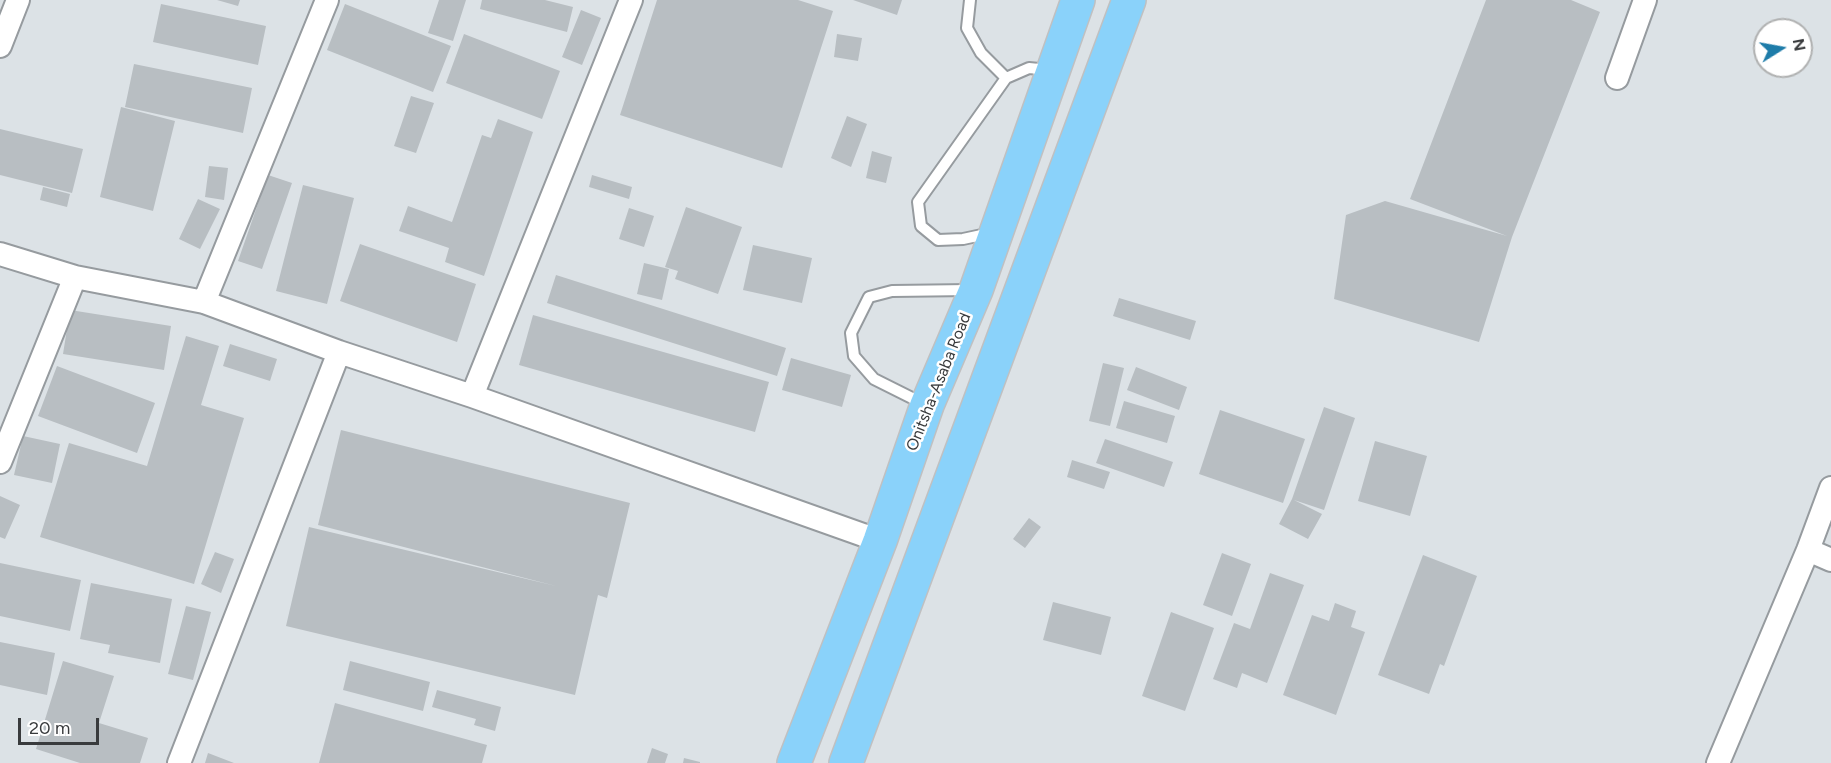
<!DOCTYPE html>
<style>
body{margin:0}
#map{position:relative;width:1831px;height:763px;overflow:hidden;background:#dce2e6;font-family:Figtree,sans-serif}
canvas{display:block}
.north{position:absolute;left:1753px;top:18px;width:60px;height:60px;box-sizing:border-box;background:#fff;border:2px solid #b0b1b1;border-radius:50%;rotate:79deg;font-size:16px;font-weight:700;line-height:24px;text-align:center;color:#393b3d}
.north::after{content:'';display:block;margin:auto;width:21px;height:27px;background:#1e7ca9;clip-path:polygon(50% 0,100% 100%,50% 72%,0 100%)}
.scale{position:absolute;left:18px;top:718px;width:81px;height:27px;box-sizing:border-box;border:3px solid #393b3d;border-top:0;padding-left:8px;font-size:18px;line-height:21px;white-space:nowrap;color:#393b3d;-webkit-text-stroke:4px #fff;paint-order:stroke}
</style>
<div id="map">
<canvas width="1831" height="763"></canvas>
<div class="north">N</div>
<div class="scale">20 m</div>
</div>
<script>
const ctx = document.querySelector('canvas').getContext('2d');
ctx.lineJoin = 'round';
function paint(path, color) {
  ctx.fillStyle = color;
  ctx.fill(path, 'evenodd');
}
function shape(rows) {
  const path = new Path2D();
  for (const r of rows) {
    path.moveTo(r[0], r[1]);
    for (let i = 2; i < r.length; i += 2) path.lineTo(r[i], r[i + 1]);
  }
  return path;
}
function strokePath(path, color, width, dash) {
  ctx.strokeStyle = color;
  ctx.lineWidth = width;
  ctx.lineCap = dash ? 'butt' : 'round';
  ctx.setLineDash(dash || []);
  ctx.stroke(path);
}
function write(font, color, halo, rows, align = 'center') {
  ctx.font = font + ' Figtree,sans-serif';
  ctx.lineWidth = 5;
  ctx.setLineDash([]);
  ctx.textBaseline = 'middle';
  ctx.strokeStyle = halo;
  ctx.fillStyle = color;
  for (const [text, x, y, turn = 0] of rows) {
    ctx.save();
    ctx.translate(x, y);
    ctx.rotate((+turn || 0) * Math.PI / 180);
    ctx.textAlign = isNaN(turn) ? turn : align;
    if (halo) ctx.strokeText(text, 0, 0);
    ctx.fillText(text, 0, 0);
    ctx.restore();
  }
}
paint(shape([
 [217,0,240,0,238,6],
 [439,0,466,0,453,41,428,33],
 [482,0,545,0,573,7,567,32,480,9],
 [657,0,798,0,833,11,782,168,620,115],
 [853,0,902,0,897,15],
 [1486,0,1571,0,1600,12,1512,237,1479,342,1334,299,1346,215,1385,201,1507,236,1410,199],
 [161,4,266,26,258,65,153,42],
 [345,4,451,46,433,92,327,50],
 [581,10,601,18,582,65,562,57],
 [464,34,560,71,542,119,446,83],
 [837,34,862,38,858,61,834,57],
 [134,64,252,88,243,133,125,107],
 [411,96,434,103,416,153,394,146],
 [121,107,175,121,153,211,100,197],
 [847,116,867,124,851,167,831,158],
 [498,119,533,132,484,276,445,262,449,248,399,231,408,206,452,222,482,135,491,138],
 [0,129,83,149,72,193,0,175],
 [872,151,892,157,886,183,866,178],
 [209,166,228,168,224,200,205,197],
 [268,175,292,183,262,269,238,261],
 [592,175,632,187,629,199,589,187],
 [303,185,354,198,327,304,276,291],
 [43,187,70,194,67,207,40,200],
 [198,199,220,209,200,249,179,239],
 [686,207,742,227,718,294,675,279,678,271,665,267],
 [629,208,654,216,644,247,619,239],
 [360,244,476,284,457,342,340,301],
 [753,245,812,258,802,303,743,290],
 [644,263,669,269,662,300,637,294],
 [556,275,786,348,777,376,547,303],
 [1119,298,1196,321,1190,340,1113,316],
 [70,310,171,326,164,370,63,354],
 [533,315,769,382,755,432,519,365],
 [186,336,219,346,201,405,244,418,194,584,40,537,69,443,147,466],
 [230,344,277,359,270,381,223,366],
 [791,358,851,375,842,407,782,390],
 [1103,363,1124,368,1110,426,1089,421],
 [57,366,155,403,137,453,38,416],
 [1136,367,1187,387,1179,410,1127,390],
 [1124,401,1175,416,1167,443,1116,428],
 [1324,407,1355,418,1324,510,1294,500,1322,514,1308,539,1279,524,1292,499],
 [1220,410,1305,439,1283,503,1199,474],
 [341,430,630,503,607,598,598,595,575,695,286,626,309,527,556,586,318,525],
 [23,436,60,444,52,483,14,475],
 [1105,439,1173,462,1164,487,1096,463],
 [1375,441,1427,456,1410,516,1358,501],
 [1072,460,1110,472,1104,489,1067,477],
 [0,496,20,505,5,539,0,537],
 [1029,518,1041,527,1025,548,1013,539],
 [215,552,234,559,221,593,201,584],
 [1222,553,1251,564,1232,616,1203,605],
 [1423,555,1477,576,1444,666,1440,664,1429,694,1378,675],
 [0,563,81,580,70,631,0,616],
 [1270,573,1304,585,1267,683,1242,673,1237,688,1213,679,1234,623,1250,629],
 [91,583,172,599,160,663,108,653,110,645,80,639],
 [1053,602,1111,617,1101,655,1043,640],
 [1335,603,1356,611,1351,627,1365,632,1336,715,1283,695,1312,615,1329,621],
 [186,606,211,612,193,680,168,674],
 [1171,612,1214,628,1185,711,1142,696],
 [0,642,55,653,47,695,0,685],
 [63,661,114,676,99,723,148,738,140,763,80,763,36,749],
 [350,661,430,682,423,711,343,690],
 [437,690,501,707,495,731,474,725,476,719,432,707],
 [335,703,487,745,482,763,319,763],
 [652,748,668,754,665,763,647,763],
 [208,753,234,763,205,763],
 [684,758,700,762,700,763,683,763]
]), '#b8bec2');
const service = shape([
 [970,0,967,28,981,53,1006,78],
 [991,233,963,239,938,240,921,226,918,202,1006,78,1029,68,1049,70],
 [924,404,874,379,854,356,851,333,869,297,892,291,970,290]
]);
const minor = shape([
 [0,46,18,0],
 [1617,78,1645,0],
 [0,254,75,277,204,302,339,352,472,396,880,541],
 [204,302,327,0],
 [472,396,631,0],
 [0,462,75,277],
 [1808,550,1831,560],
 [179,763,339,352],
 [1718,763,1808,550,1831,488]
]);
const trunk = shape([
 [794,763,880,541,927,405,976,290,1078,0],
 [846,763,1129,0]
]);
strokePath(service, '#969b9f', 14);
strokePath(minor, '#969b9f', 26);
strokePath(trunk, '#c0c0c1', 36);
strokePath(service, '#fff', 10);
strokePath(minor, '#fff', 22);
strokePath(trunk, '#8ad2fa', 33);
write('16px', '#393b3d', '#fff', [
 ["Onitsha-Asaba Road",939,382,-68]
]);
</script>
